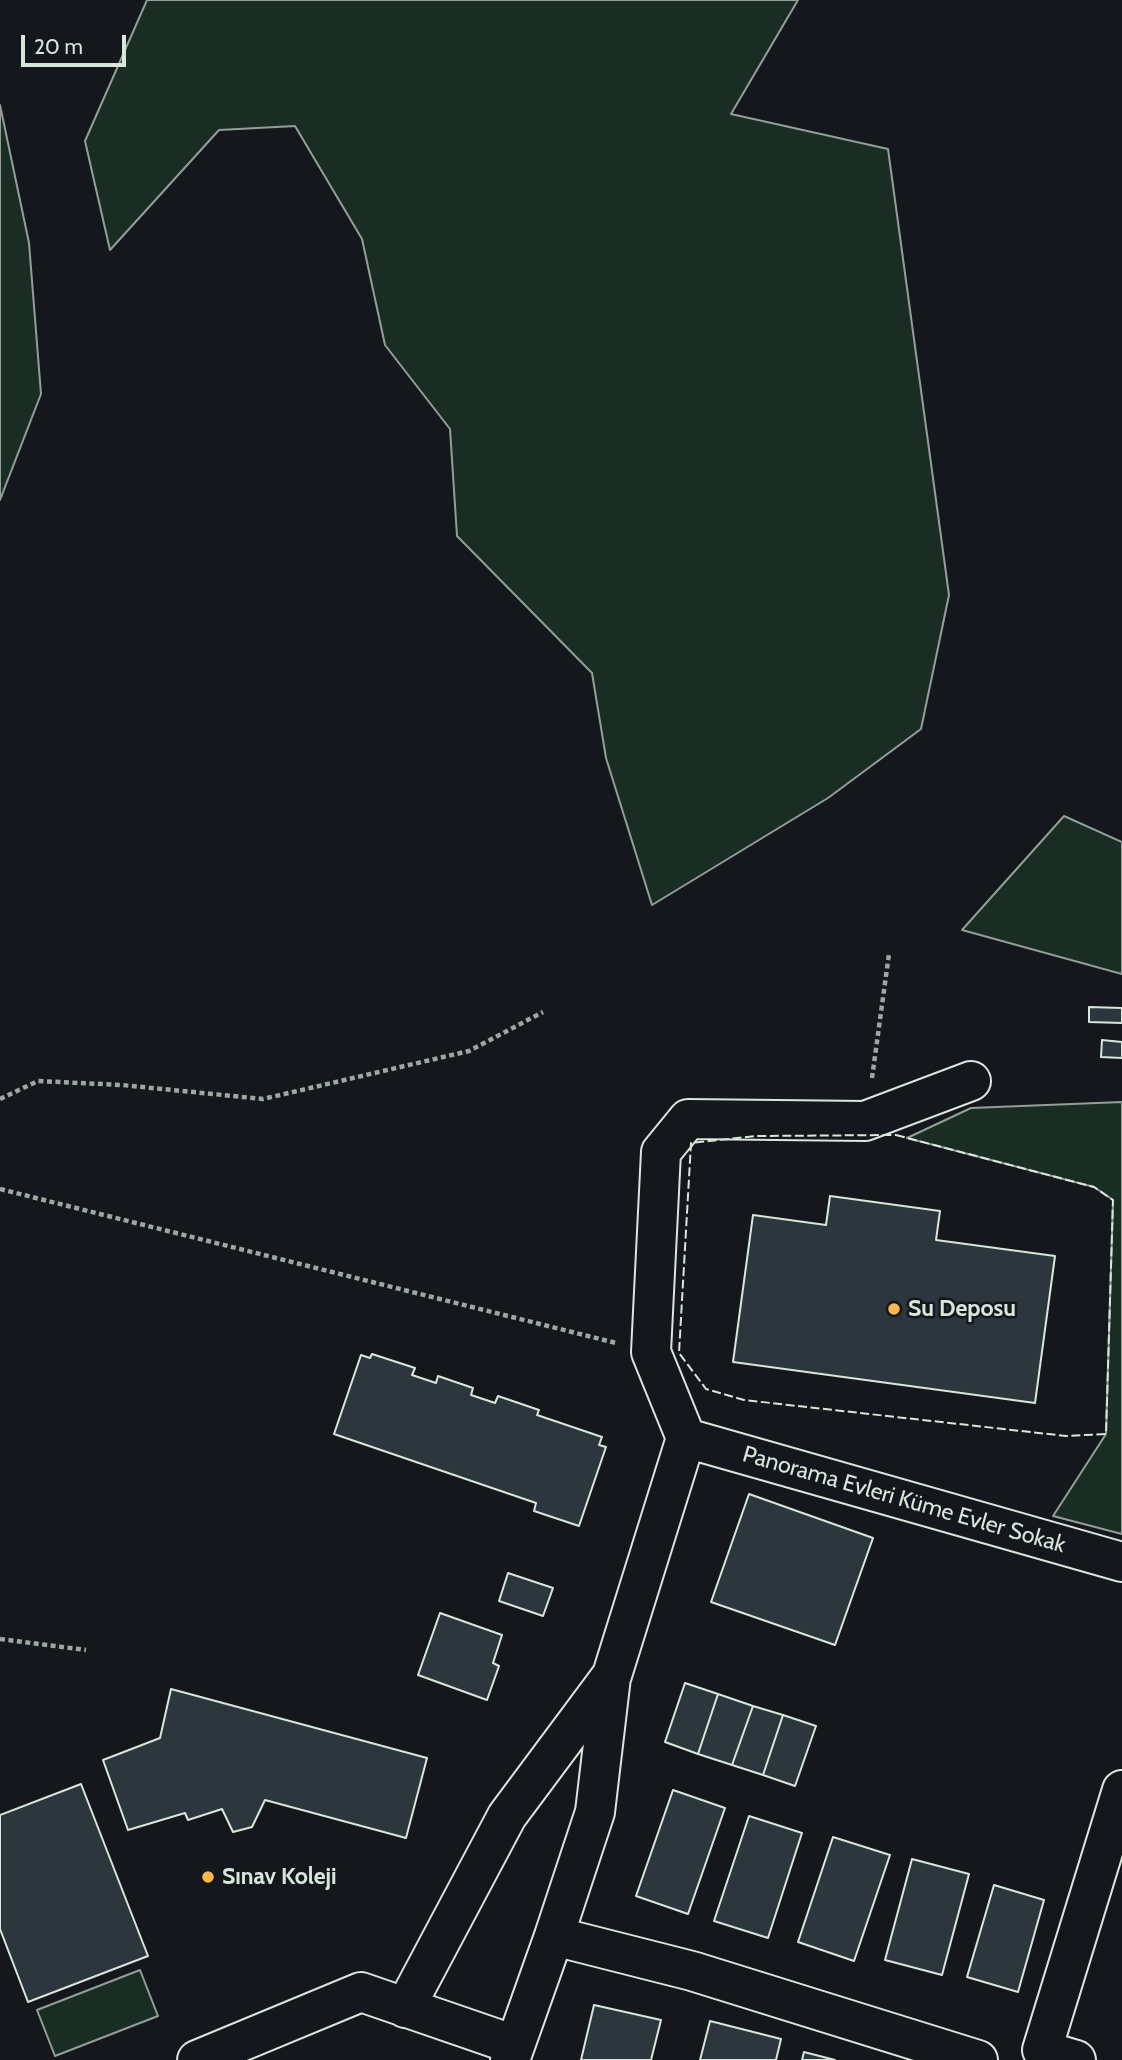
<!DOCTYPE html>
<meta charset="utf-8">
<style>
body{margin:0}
#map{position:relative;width:1122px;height:2060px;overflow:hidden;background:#14181c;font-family:Cabin,sans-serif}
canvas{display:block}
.scale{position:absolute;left:21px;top:35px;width:105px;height:32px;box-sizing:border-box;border:4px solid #d8e6dc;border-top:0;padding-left:9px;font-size:21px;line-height:24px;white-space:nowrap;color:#d8e6dc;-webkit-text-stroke:5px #14181c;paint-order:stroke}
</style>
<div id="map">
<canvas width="1122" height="2060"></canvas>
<div class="scale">20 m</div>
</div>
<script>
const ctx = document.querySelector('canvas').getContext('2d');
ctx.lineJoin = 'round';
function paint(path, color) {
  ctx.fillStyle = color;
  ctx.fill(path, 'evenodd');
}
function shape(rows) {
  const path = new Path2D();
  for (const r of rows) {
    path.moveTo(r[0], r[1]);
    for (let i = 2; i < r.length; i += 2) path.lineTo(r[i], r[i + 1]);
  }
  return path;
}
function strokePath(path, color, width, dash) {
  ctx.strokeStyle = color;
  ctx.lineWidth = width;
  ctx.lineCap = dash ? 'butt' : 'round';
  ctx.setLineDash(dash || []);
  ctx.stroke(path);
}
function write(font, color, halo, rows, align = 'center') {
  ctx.font = font + ' Cabin,sans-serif';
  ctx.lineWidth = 5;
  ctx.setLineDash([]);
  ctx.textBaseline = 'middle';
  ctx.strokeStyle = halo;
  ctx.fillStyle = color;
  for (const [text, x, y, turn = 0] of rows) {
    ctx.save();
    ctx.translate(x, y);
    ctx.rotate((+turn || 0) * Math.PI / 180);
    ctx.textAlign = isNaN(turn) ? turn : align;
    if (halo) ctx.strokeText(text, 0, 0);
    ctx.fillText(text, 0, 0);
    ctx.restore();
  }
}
const green = shape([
 [147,0,798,0,731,114,888,149,949,595,921,729,828,798,652,905,606,758,592,673,457,536,450,429,385,345,362,239,295,126,219,130,110,250,85,141,147,0],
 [0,105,29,243,41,394,0,500,0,105],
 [1064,816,1122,842,1122,974,962,930,1064,816],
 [1122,1102,1122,1534,1053,1516,1106,1434,1113,1200,1094,1187,907,1138,971,1108,1122,1102],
 [140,1970,158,2016,55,2056,37,2010,140,1970]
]);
paint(green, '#1a2d24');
strokePath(green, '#939e99', 2);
const building = shape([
 [1089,1007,1122,1008,1122,1023,1089,1022,1089,1007],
 [1102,1040,1122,1042,1122,1058,1101,1057,1102,1040],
 [830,1196,940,1211,936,1240,1055,1256,1035,1403,733,1362,753,1215,826,1225,830,1196],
 [372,1354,415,1368,412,1375,436,1383,438,1376,473,1388,471,1395,495,1403,498,1396,539,1410,537,1415,602,1437,599,1445,606,1447,579,1526,534,1511,536,1503,334,1434,361,1355,370,1358,372,1354],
 [749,1494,873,1538,835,1645,711,1602,749,1494],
 [508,1573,553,1588,543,1616,499,1601,508,1573],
 [440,1613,502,1635,493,1663,499,1666,487,1700,418,1675,440,1613],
 [685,1683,718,1694,698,1754,665,1742,685,1683],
 [171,1689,427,1758,406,1838,265,1800,252,1827,233,1832,222,1809,188,1820,185,1813,128,1830,103,1760,160,1738,171,1689],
 [718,1694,753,1706,732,1765,698,1754,718,1694],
 [753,1706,783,1715,763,1775,732,1765,753,1706],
 [783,1715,816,1726,795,1786,763,1775,783,1715],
 [81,1784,148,1956,28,2002,0,1929,0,1815,81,1784],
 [673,1790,725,1808,688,1914,636,1896,673,1790],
 [749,1816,802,1833,768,1938,714,1921,749,1816],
 [833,1837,890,1855,854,1961,798,1942,833,1837],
 [912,1859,969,1874,942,1975,885,1960,912,1859],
 [994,1885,1044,1900,1018,1992,967,1977,994,1885],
 [594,2005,661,2020,651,2060,581,2060,594,2005],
 [710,2021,781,2039,776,2060,700,2060,710,2021],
 [804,2052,835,2060,802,2060,804,2052]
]);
paint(building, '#2c363c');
strokePath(building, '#d8e6dc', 2);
const minor = shape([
 [686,1438,1122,1562],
 [554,1936,595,1812,611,1677],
 [405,2008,507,1816,612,1675,686,1438,651,1352,661,1152,688,1119,865,1121,971,1081],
 [197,2060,361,1992,515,2045],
 [510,2060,554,1936,692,1971,978,2060],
 [1076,2060,1042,2050,1122,1790]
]);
strokePath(minor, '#d8e6dc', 42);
strokePath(shape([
 [872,1078,889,954],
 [0,1099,38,1081,122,1085,263,1099,469,1051,543,1012],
 [0,1189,616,1343],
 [0,1639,86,1650]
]), '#9da8a2', 4.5, [5, 3.5]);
strokePath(minor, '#14181c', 38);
strokePath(shape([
 [896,1135,1094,1187,1113,1200,1106,1434,1066,1436,744,1400,706,1389,679,1353,691,1143,756,1136,896,1135]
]), '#d8e6dc', 2, [9, 3.5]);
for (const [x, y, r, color] of [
 [894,1309,7,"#ffb74d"],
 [208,1877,7,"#ffb74d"]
]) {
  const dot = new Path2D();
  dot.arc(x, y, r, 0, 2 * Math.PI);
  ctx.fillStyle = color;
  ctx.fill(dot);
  strokePath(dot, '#14181c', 2.5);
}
write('bold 23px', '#d8e6dc', '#14181c', [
 ["Su Deposu",908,1309],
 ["Sınav Koleji",222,1877]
], 'left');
write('23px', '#d8e6dc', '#14181c', [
 ["Panorama Evleri Küme Evler Sokak",904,1500,16]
]);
</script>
